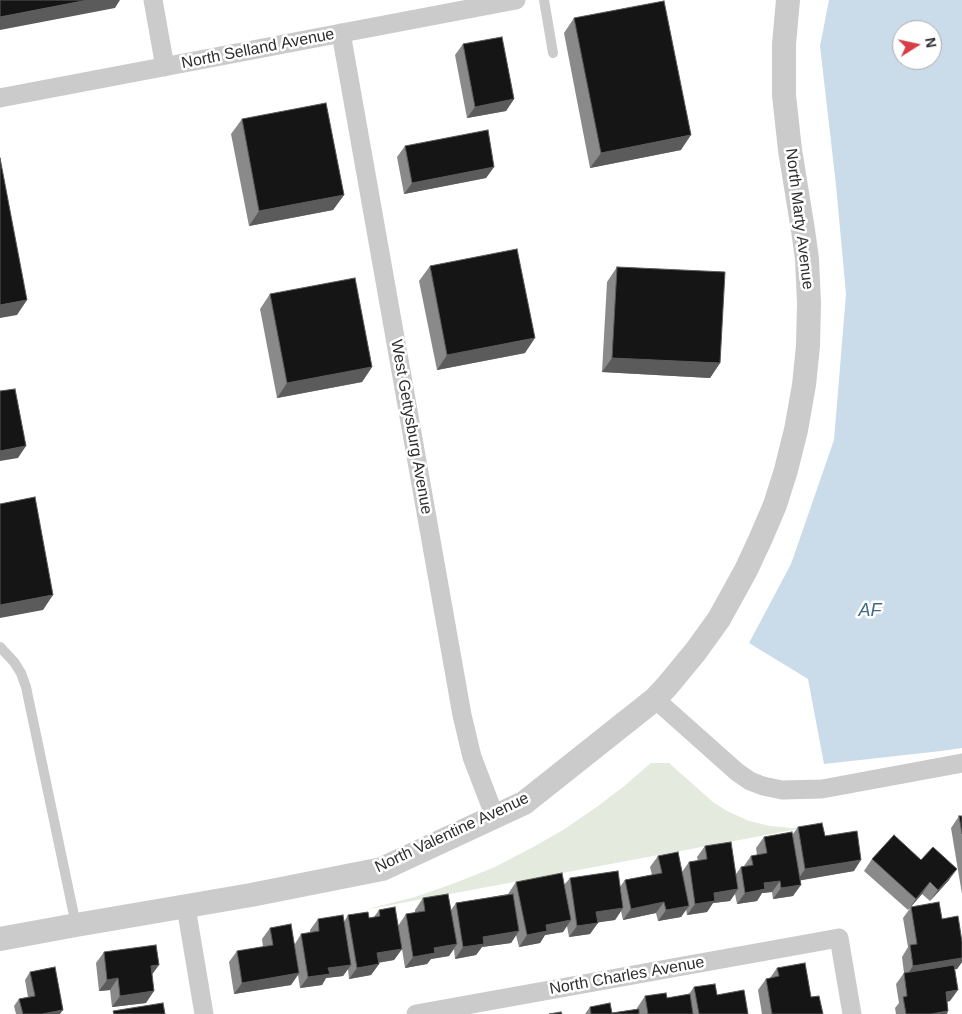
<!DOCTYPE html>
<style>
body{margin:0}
#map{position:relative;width:962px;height:1014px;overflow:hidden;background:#fff;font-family:Arial,sans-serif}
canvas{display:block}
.north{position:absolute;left:892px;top:20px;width:50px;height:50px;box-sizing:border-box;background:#fff;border:1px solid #ababab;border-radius:50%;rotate:80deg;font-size:14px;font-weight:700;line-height:20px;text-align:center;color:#2e2e2e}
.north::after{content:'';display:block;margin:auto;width:18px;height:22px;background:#d83d46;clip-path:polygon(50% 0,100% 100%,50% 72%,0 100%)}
</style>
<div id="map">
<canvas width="962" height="1014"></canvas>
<div class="north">N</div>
</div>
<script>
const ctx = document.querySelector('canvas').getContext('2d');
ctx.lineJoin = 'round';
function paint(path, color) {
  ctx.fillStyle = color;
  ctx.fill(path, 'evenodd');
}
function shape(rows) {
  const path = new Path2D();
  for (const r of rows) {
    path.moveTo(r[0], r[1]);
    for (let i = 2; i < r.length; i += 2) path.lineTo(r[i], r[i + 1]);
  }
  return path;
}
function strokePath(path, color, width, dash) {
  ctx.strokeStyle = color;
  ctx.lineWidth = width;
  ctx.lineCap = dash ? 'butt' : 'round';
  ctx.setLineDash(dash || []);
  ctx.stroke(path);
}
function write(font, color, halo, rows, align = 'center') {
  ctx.font = font + ' Arial,sans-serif';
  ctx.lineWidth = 5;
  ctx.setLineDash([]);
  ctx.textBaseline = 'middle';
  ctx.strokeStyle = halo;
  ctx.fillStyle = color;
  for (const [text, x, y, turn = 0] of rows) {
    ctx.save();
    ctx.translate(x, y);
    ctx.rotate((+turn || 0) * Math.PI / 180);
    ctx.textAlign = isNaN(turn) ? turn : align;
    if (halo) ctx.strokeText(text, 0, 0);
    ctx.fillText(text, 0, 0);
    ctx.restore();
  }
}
paint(shape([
 [651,763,669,763,713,802,727,811,749,821,770,826,792,828,814,826,364,910,415,897,455,883,495,867,535,846,563,830,598,806,623,787]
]), '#e4eadd');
paint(shape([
 [829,0,962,0,962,748,941,751,824,764,808,679,749,643,791,564,834,440,846,294,836,185,820,46],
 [902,30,932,30,932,60,902,60]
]), '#cadce9');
strokePath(shape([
 [544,0,553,53],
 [0,647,14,662,21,673,26,687,76,925]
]), '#cbcbcb', 10);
strokePath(shape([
 [153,0,165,67],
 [341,33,462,715,472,757,495,817],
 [0,98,516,0],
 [655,699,737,772,750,781,763,786,782,790,822,789,962,763],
 [186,907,204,1014],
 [416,1014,839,938,852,1014]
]), '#cbcbcb', 19);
strokePath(shape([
 [0,939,76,925,251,895,382,869,524,803,655,699,668,685,696,651,719,619,746,570,760,540,775,505,786,470,796,430,804,385,808,346,809,303,807,259,803,230,790,150,784,95,784,44,788,0]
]), '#cbcbcb', 24);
paint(shape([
 [574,18,681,150,590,168,564,33],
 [463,44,514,99,506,111,467,118,455,55],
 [242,119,344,195,333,210,249,226,231,134],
 [405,146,494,167,486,178,404,194,397,157],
 [430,266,525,353,437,370,419,281],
 [617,267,720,363,710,378,602,372,607,282],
 [270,294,372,367,362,382,277,398,260,309],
 [959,816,962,816,962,894,951,828],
 [798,827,825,836,854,871,800,880,793,896,773,899,772,892,762,893,757,901,737,904,735,894,730,901,713,903,707,912,687,915,686,909,681,917,658,921,656,913,623,920,621,911,615,920,597,922,590,934,569,937,567,926,563,932,545,935,540,943,519,947,516,935,511,943,482,947,476,955,455,959,454,949,449,956,431,959,427,964,405,968,402,949,394,960,378,963,379,964,371,975,349,979,348,969,343,976,326,978,322,985,300,988,298,975,291,985,234,994,229,962,237,951,263,947,262,939,270,928,295,944,301,934,310,933,310,930,318,919,344,922,348,915,369,918,374,917,379,910,398,926,406,914,415,913,415,910,423,898,451,910,456,903,508,894,516,882,564,885,570,878,620,887,625,880,652,875,650,867,658,856,682,872,689,862,698,861,697,857,705,846,736,874,741,867,744,866,751,856,757,855,756,848,764,837,793,834],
 [872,859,921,860,949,880,930,901,922,894,908,910,864,871],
 [911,907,942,919,962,942,962,962,957,969,955,969,950,1001,947,1002,947,1014,896,1014,895,1008,899,1003,896,984,904,973,902,957,908,947,903,918],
 [104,952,152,975,146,1003,112,1007,110,990,99,991,96,963],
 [777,968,811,997,823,1014,762,1014,758,990,766,979,770,978],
 [30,972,60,1014,16,1014,14,1006,19,999,28,997,25,980],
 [694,987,717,995,748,1014,585,1014,590,1007,612,1013,637,1009,637,1008,645,996,667,998,689,994]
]), '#8a8a8a');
paint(shape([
 [88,0,120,0,115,8,0,30,0,17],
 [514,99,506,111,467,118,475,107],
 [691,135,681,150,590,168,601,153],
 [494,167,486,178,404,194,412,183],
 [344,195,333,210,249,226,259,211],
 [27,300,17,315,0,318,0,305],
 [535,338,525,353,437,370,447,355],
 [612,358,720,363,710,378,602,372],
 [372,367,362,382,277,398,287,383],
 [26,446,18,458,0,461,0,451],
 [53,595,43,610,0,618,0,605],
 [861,860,854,871,797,881,805,869],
 [957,869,949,880,930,901,938,890],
 [780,881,772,892,762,893,757,901,737,904,745,893,764,883],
 [930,882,922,894,908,910,916,899],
 [801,885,793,896,773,899,781,888],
 [738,889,730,901,713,903,707,912,687,915,695,904,714,893],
 [664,902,656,913,623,920,631,909],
 [689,906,681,917,658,921,666,910],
 [623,908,615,920,588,924,596,912],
 [571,920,563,932,545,935,540,943,519,947,527,935,546,925],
 [598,923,590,934,569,937,577,926],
 [519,931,511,943,482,947,476,955,455,959,463,947,483,937],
 [457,944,449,956,431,959,427,964,405,968,413,957,434,948],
 [402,949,394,960,369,964,377,953],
 [962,958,962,962,957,969,905,978,913,966],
 [379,964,371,975,349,979,357,968],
 [159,965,151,976,151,966],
 [351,965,343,976,326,978,322,985,300,988,308,977,328,968],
 [299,973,291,985,234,994,242,983],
 [118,978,110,990,99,991,107,980],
 [958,990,950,1001,938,1003,946,992],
 [154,991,146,1003,112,1007,120,996],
 [63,1010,60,1014,42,1014],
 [948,1011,947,1014,931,1014]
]), '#5b5b5b');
const building = shape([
 [0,0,88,0,0,17,0,0],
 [664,1,691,135,601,153,574,18,664,1],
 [502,37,514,99,475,107,463,44,502,37],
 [326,103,344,195,259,211,242,119,326,103],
 [488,130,494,167,412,183,405,146,488,130],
 [0,158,27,300,0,305,0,158],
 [517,249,535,338,447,355,430,266,517,249],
 [617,267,725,272,720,363,612,358,617,267],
 [355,278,372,367,287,383,270,294,355,278],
 [15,389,26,446,0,451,0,391,15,389],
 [35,497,53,595,0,605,0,504,35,497],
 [959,816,962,816,962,834,959,816],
 [822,823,825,836,857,831,861,860,805,869,798,827,822,823],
 [792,832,801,885,781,888,780,881,764,883,765,889,745,893,741,867,753,865,751,856,767,853,764,837,792,832],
 [894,835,921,860,933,847,957,869,938,890,930,882,916,899,872,859,894,835],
 [731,842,738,889,714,893,715,901,695,904,689,862,707,859,705,846,731,842],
 [678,852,689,906,666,910,664,902,631,909,625,880,662,873,658,856,678,852],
 [618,871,623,908,596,912,598,923,577,926,570,878,618,871],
 [562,873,571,920,546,925,547,931,527,935,516,882,562,873],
 [448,894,457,944,434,948,435,953,413,957,406,914,425,911,423,898,448,894],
 [513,894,519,931,483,937,484,944,463,947,456,903,513,894],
 [939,902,942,919,958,916,962,942,962,958,913,966,910,945,917,944,911,907,939,902],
 [395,907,402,949,377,953,379,964,357,968,348,915,368,912,369,918,380,916,379,910,395,907],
 [343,915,351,965,328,968,330,974,308,977,301,934,319,931,318,919,343,915],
 [291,924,299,973,242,983,237,951,273,945,270,928,291,924],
 [156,945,159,965,151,966,154,991,120,996,118,978,107,980,104,952,156,945],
 [805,963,811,997,819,996,823,1014,772,1014,766,979,779,976,777,968,805,963],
 [954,965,958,990,946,992,948,1011,931,1014,906,1014,903,997,907,996,904,973,954,965],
 [55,967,63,1010,42,1014,23,1014,19,999,35,996,30,972,55,967],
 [715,984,717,995,744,990,748,1014,699,1014,694,987,715,984],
 [666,993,667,998,690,994,693,1014,648,1014,645,996,666,993],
 [163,1003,165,1014,114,1014,113,1011,163,1003],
 [610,1003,612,1013,639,1009,639,1014,591,1014,590,1007,610,1003],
 [561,1012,562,1014,549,1014,561,1012]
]);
paint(building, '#151515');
strokePath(building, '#5b5b5b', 1);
write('16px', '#2e2e2e', '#fff', [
 ["North Selland Avenue",258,49,-11],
 ["North Marty Avenue",799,219,83],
 ["West Gettysburg Avenue",411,427,80],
 ["North Valentine Avenue",452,833,-25],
 ["North Charles Avenue",627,976,-10]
]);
write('italic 18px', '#426d8a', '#fff', [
 ["AF",870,611]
]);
</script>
